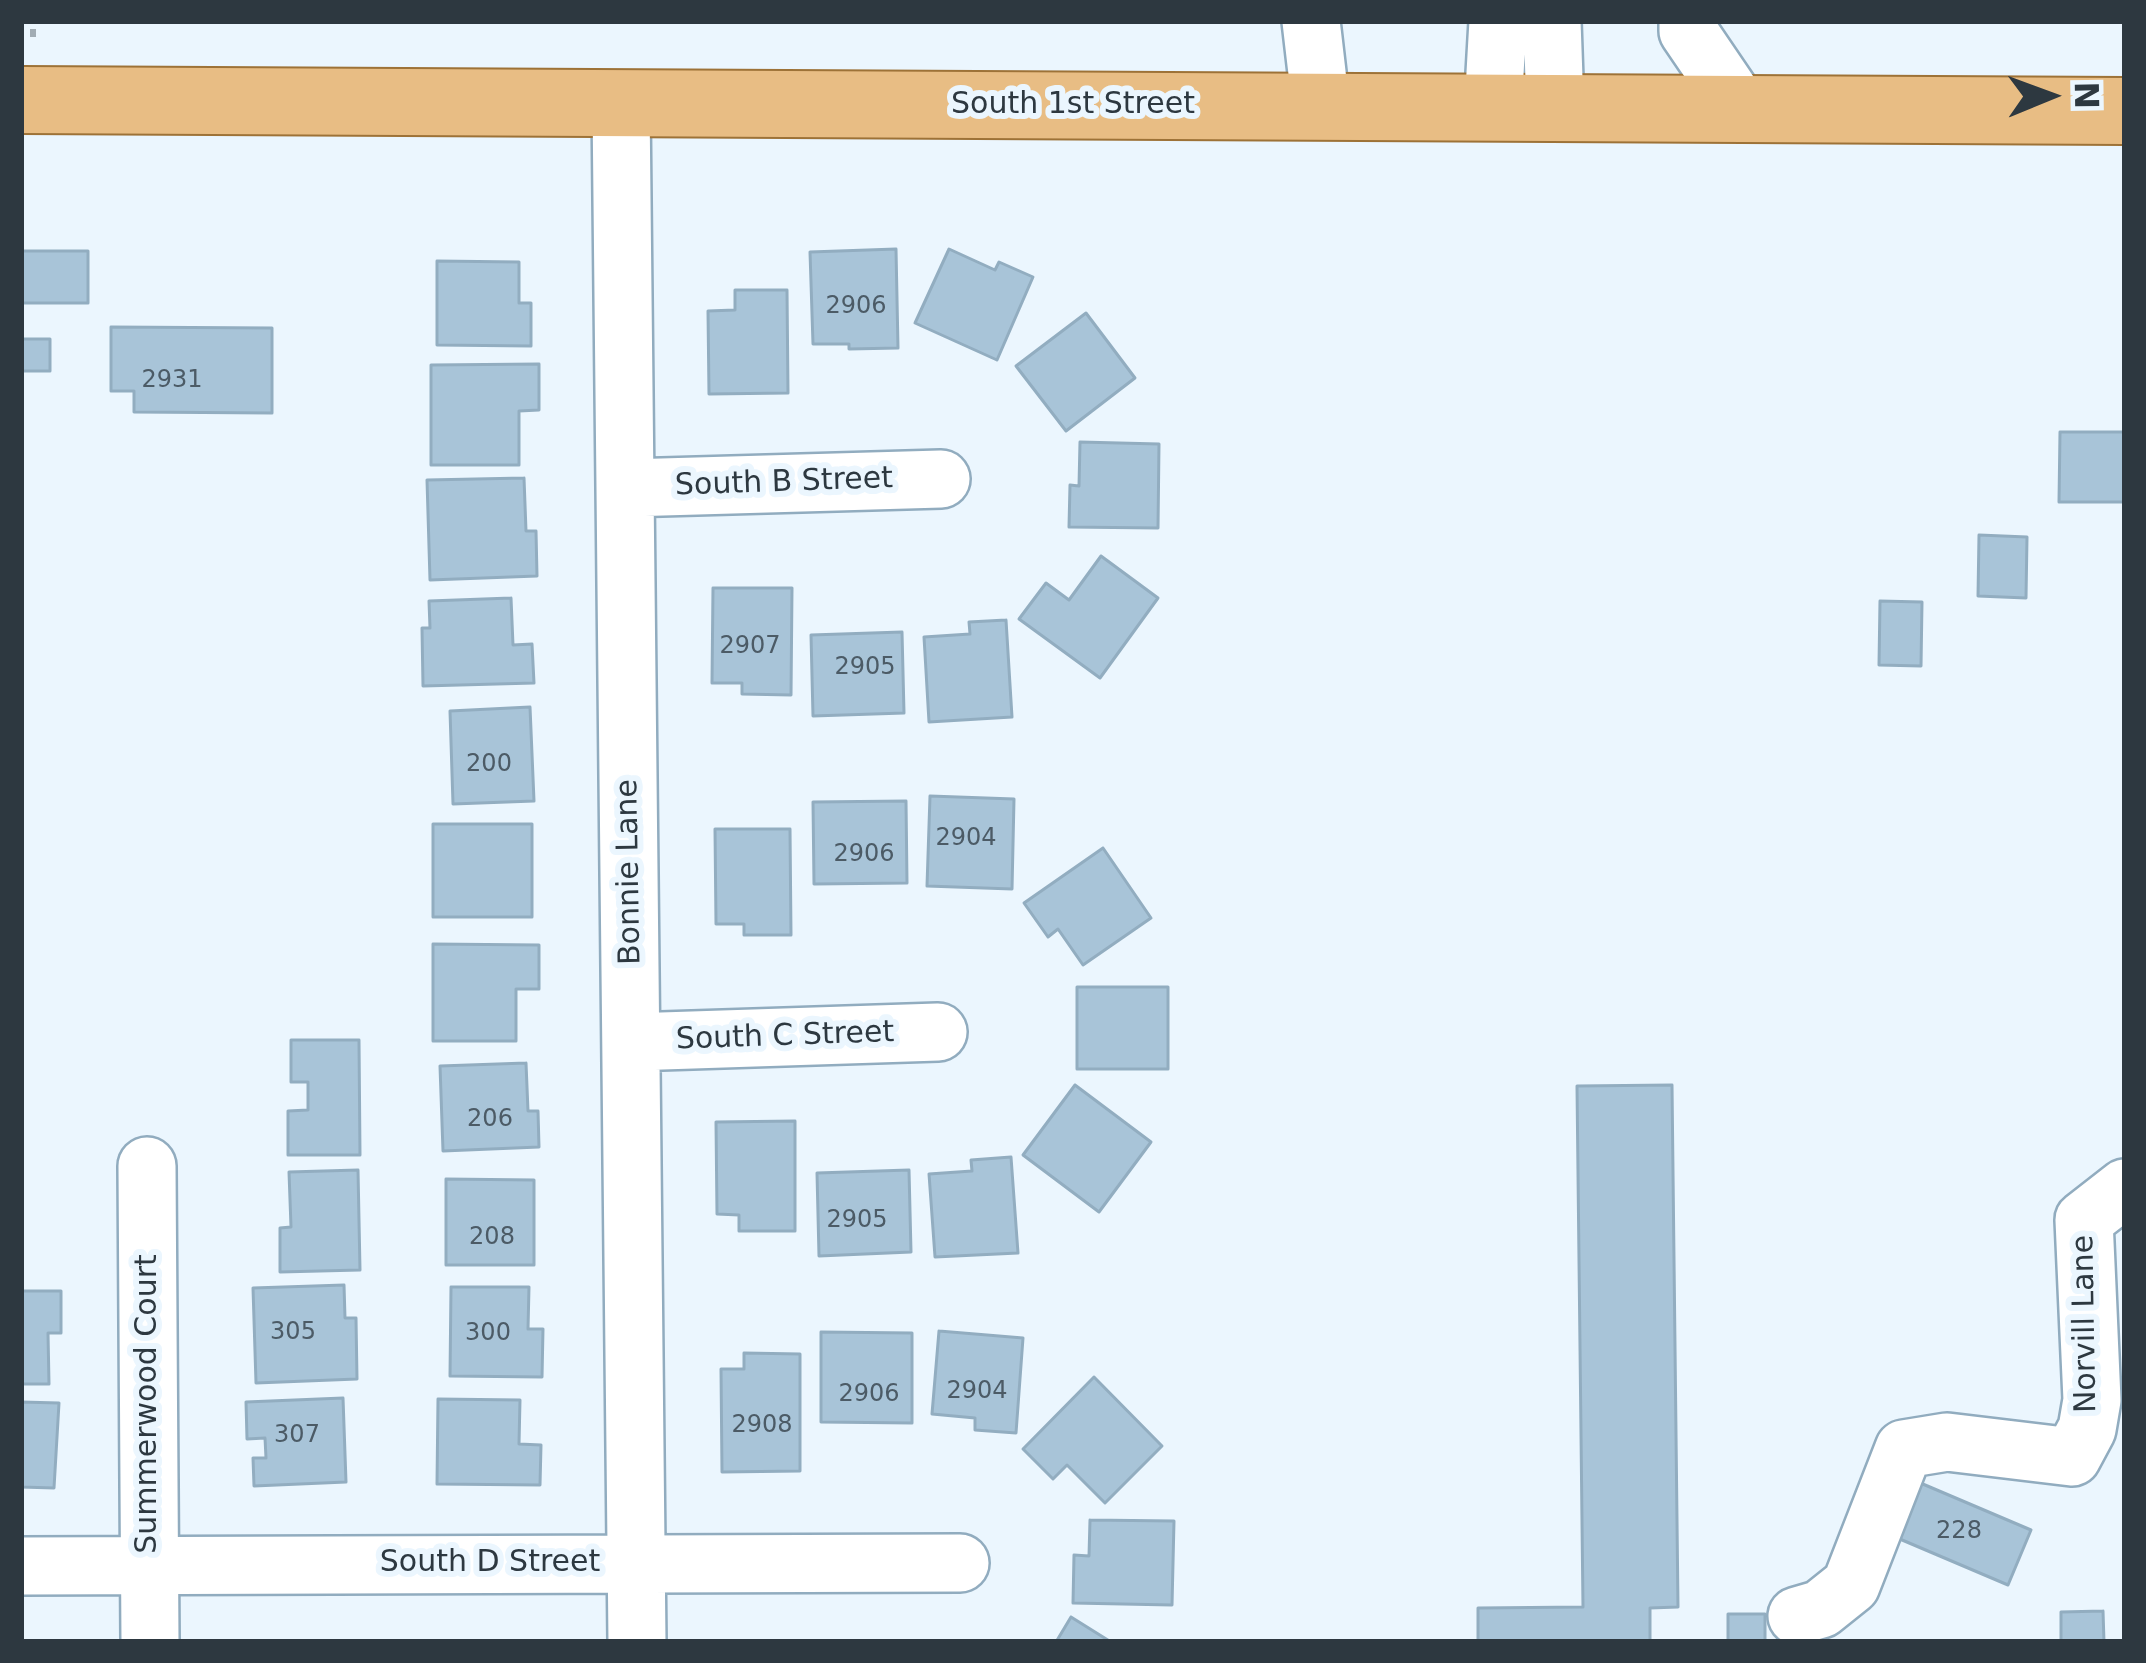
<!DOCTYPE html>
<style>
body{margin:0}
#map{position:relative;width:2146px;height:1663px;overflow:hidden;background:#ebf6fe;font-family:"DejaVu Sans",sans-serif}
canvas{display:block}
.frame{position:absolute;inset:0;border:24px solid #2d3840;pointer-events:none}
.north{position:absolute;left:1990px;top:36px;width:120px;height:120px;-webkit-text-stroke:9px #ebf6fe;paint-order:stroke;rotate:89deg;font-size:33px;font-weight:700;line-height:48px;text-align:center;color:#2d3840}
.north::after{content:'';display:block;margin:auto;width:42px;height:54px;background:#2d3840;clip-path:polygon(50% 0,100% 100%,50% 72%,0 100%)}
</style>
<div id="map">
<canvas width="2146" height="1663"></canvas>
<div class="frame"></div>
<div class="north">N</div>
</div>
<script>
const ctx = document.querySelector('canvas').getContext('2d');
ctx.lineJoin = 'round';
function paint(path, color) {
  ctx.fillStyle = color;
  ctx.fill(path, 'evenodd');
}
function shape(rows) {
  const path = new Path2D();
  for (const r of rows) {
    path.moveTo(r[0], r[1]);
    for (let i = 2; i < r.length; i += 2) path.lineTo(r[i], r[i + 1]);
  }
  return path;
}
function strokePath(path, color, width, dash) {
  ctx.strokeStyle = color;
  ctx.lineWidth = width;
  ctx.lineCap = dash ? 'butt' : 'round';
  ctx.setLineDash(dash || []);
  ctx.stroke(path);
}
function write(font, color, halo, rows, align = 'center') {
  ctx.font = font + ' "DejaVu Sans",sans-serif';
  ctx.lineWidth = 12;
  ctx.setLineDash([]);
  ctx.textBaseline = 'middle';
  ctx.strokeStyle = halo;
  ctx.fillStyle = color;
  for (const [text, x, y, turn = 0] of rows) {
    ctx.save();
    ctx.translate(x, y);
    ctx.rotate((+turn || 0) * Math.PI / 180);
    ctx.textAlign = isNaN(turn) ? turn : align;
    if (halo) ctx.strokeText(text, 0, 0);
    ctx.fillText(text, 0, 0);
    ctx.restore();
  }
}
const building = shape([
 [896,249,898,348,849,349,849,344,813,344,810,252,896,249],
 [949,249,995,270,999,262,1033,277,997,360,915,323,949,249],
 [21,251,88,251,88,303,21,303,21,251],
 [437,261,519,262,519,303,531,303,531,346,437,345,437,261],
 [735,290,787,290,788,393,709,394,708,311,735,310,735,290],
 [1086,313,1135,378,1066,431,1016,366,1086,313],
 [111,327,272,328,272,413,134,412,134,391,111,391,111,327],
 [21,339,50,339,50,371,21,371,21,339],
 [539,364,539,410,519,411,519,465,431,465,431,365,539,364],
 [2060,432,2125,432,2125,502,2059,502,2060,432],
 [1080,442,1159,444,1158,528,1069,527,1070,485,1079,486,1080,442],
 [524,478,526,531,536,531,537,576,430,580,427,480,524,478],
 [1979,535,2027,537,2026,598,1978,596,1979,535],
 [1101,556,1158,598,1100,678,1019,619,1046,583,1069,600,1101,556],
 [713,588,792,588,791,695,742,694,742,683,712,683,713,588],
 [511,598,513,645,532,644,534,683,423,686,422,628,430,628,429,601,511,598],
 [1880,601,1922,602,1921,666,1879,665,1880,601],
 [1006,620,1012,717,929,722,924,637,970,634,969,622,1006,620],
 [902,632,904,713,813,716,811,635,902,632],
 [530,707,534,801,453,804,450,711,530,707],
 [930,796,1014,799,1012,889,927,886,930,796],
 [906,801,907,883,814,884,813,802,906,801],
 [433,824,532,824,532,917,433,917,433,824],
 [715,829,790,829,791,935,744,935,744,924,716,924,715,829],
 [1103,848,1151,918,1083,965,1058,929,1048,937,1024,903,1103,848],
 [433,944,539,945,539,989,516,989,516,1041,433,1041,433,944],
 [1077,987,1168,987,1168,1069,1077,1069,1077,987],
 [291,1040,359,1040,360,1155,288,1155,288,1111,308,1110,308,1082,291,1082,291,1040],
 [526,1063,528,1111,538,1111,539,1147,443,1151,440,1066,526,1063],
 [1075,1085,1151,1142,1099,1212,1023,1155,1075,1085],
 [1672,1085,1678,1607,1650,1608,1650,1642,1478,1642,1478,1608,1583,1607,1577,1086,1672,1085],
 [795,1121,795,1231,739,1231,739,1215,717,1214,716,1122,795,1121],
 [1011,1157,1018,1253,935,1257,929,1174,972,1171,971,1160,1011,1157],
 [358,1170,360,1270,280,1272,280,1228,291,1227,289,1172,358,1170],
 [909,1170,911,1252,819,1256,817,1173,909,1170],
 [446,1179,534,1180,534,1265,446,1265,446,1179],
 [344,1285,345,1318,356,1318,357,1379,256,1383,253,1288,344,1285],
 [451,1287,529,1287,528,1329,543,1329,542,1377,450,1376,451,1287],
 [21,1291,61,1291,61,1333,48,1333,49,1384,21,1384,21,1291],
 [939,1331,1023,1338,1016,1433,975,1430,975,1418,932,1414,939,1331],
 [821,1332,912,1333,912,1423,821,1422,821,1332],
 [744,1353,800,1354,800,1471,722,1472,721,1369,744,1369,744,1353],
 [1094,1377,1162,1446,1105,1503,1067,1465,1053,1479,1023,1449,1094,1377],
 [343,1398,346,1482,254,1486,253,1458,266,1458,265,1438,247,1439,246,1402,343,1398],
 [438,1399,520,1400,519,1444,541,1445,540,1485,437,1484,438,1399],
 [21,1402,59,1403,54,1488,21,1487,21,1402],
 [1911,1479,2031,1530,2008,1585,1888,1534,1911,1479],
 [1090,1520,1174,1521,1172,1605,1073,1603,1074,1555,1089,1556,1090,1520],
 [2103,1611,2104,1642,2061,1642,2061,1612,2103,1611],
 [1728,1614,1765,1614,1765,1642,1728,1642,1728,1614],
 [1071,1617,1111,1642,1056,1642,1071,1617]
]);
paint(building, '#a8c4d8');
strokePath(building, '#92adc0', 3);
const minor = shape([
 [1311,21,1321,107],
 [1552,21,1555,108],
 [1688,21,1688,31,1741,109],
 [621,103,637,1642],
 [1493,108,1498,21],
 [627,488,941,479],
 [631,1042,938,1032],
 [147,1166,150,1642],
 [21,1566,960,1563],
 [1797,1616,1821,1609,1851,1585,1904,1449,1947,1442,2072,1457,2087,1429,2092,1400,2084,1220,2125,1188]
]);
const major = shape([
 [21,100,2125,111]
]);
strokePath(minor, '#91acbf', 62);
strokePath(major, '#9d7237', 70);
strokePath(shape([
 [30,33,41,33]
]), '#a1acb4', 8, [6, 6]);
strokePath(minor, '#fff', 57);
strokePath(major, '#e8bd84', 66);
write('24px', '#4c5b66', null, [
 ["2906",856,307],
 ["2931",172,381],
 ["2907",750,647],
 ["2905",865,668],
 ["200",489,765],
 ["2904",966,839],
 ["2906",864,855],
 ["206",490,1120],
 ["2905",857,1221],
 ["208",492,1238],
 ["305",293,1333],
 ["300",488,1334],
 ["2904",977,1392],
 ["2906",869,1395],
 ["2908",762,1426],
 ["307",297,1436],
 ["228",1959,1532]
]);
write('30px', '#2d3840', '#ebf6fe', [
 ["South 1st Street",1073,105],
 ["South B Street",784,483,-2],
 ["Bonnie Lane",630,872,-91],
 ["South C Street",785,1037,-2],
 ["Norvill Lane",2086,1324,-91],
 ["Summerwood Court",148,1404,-90],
 ["South D Street",490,1563]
]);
</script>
